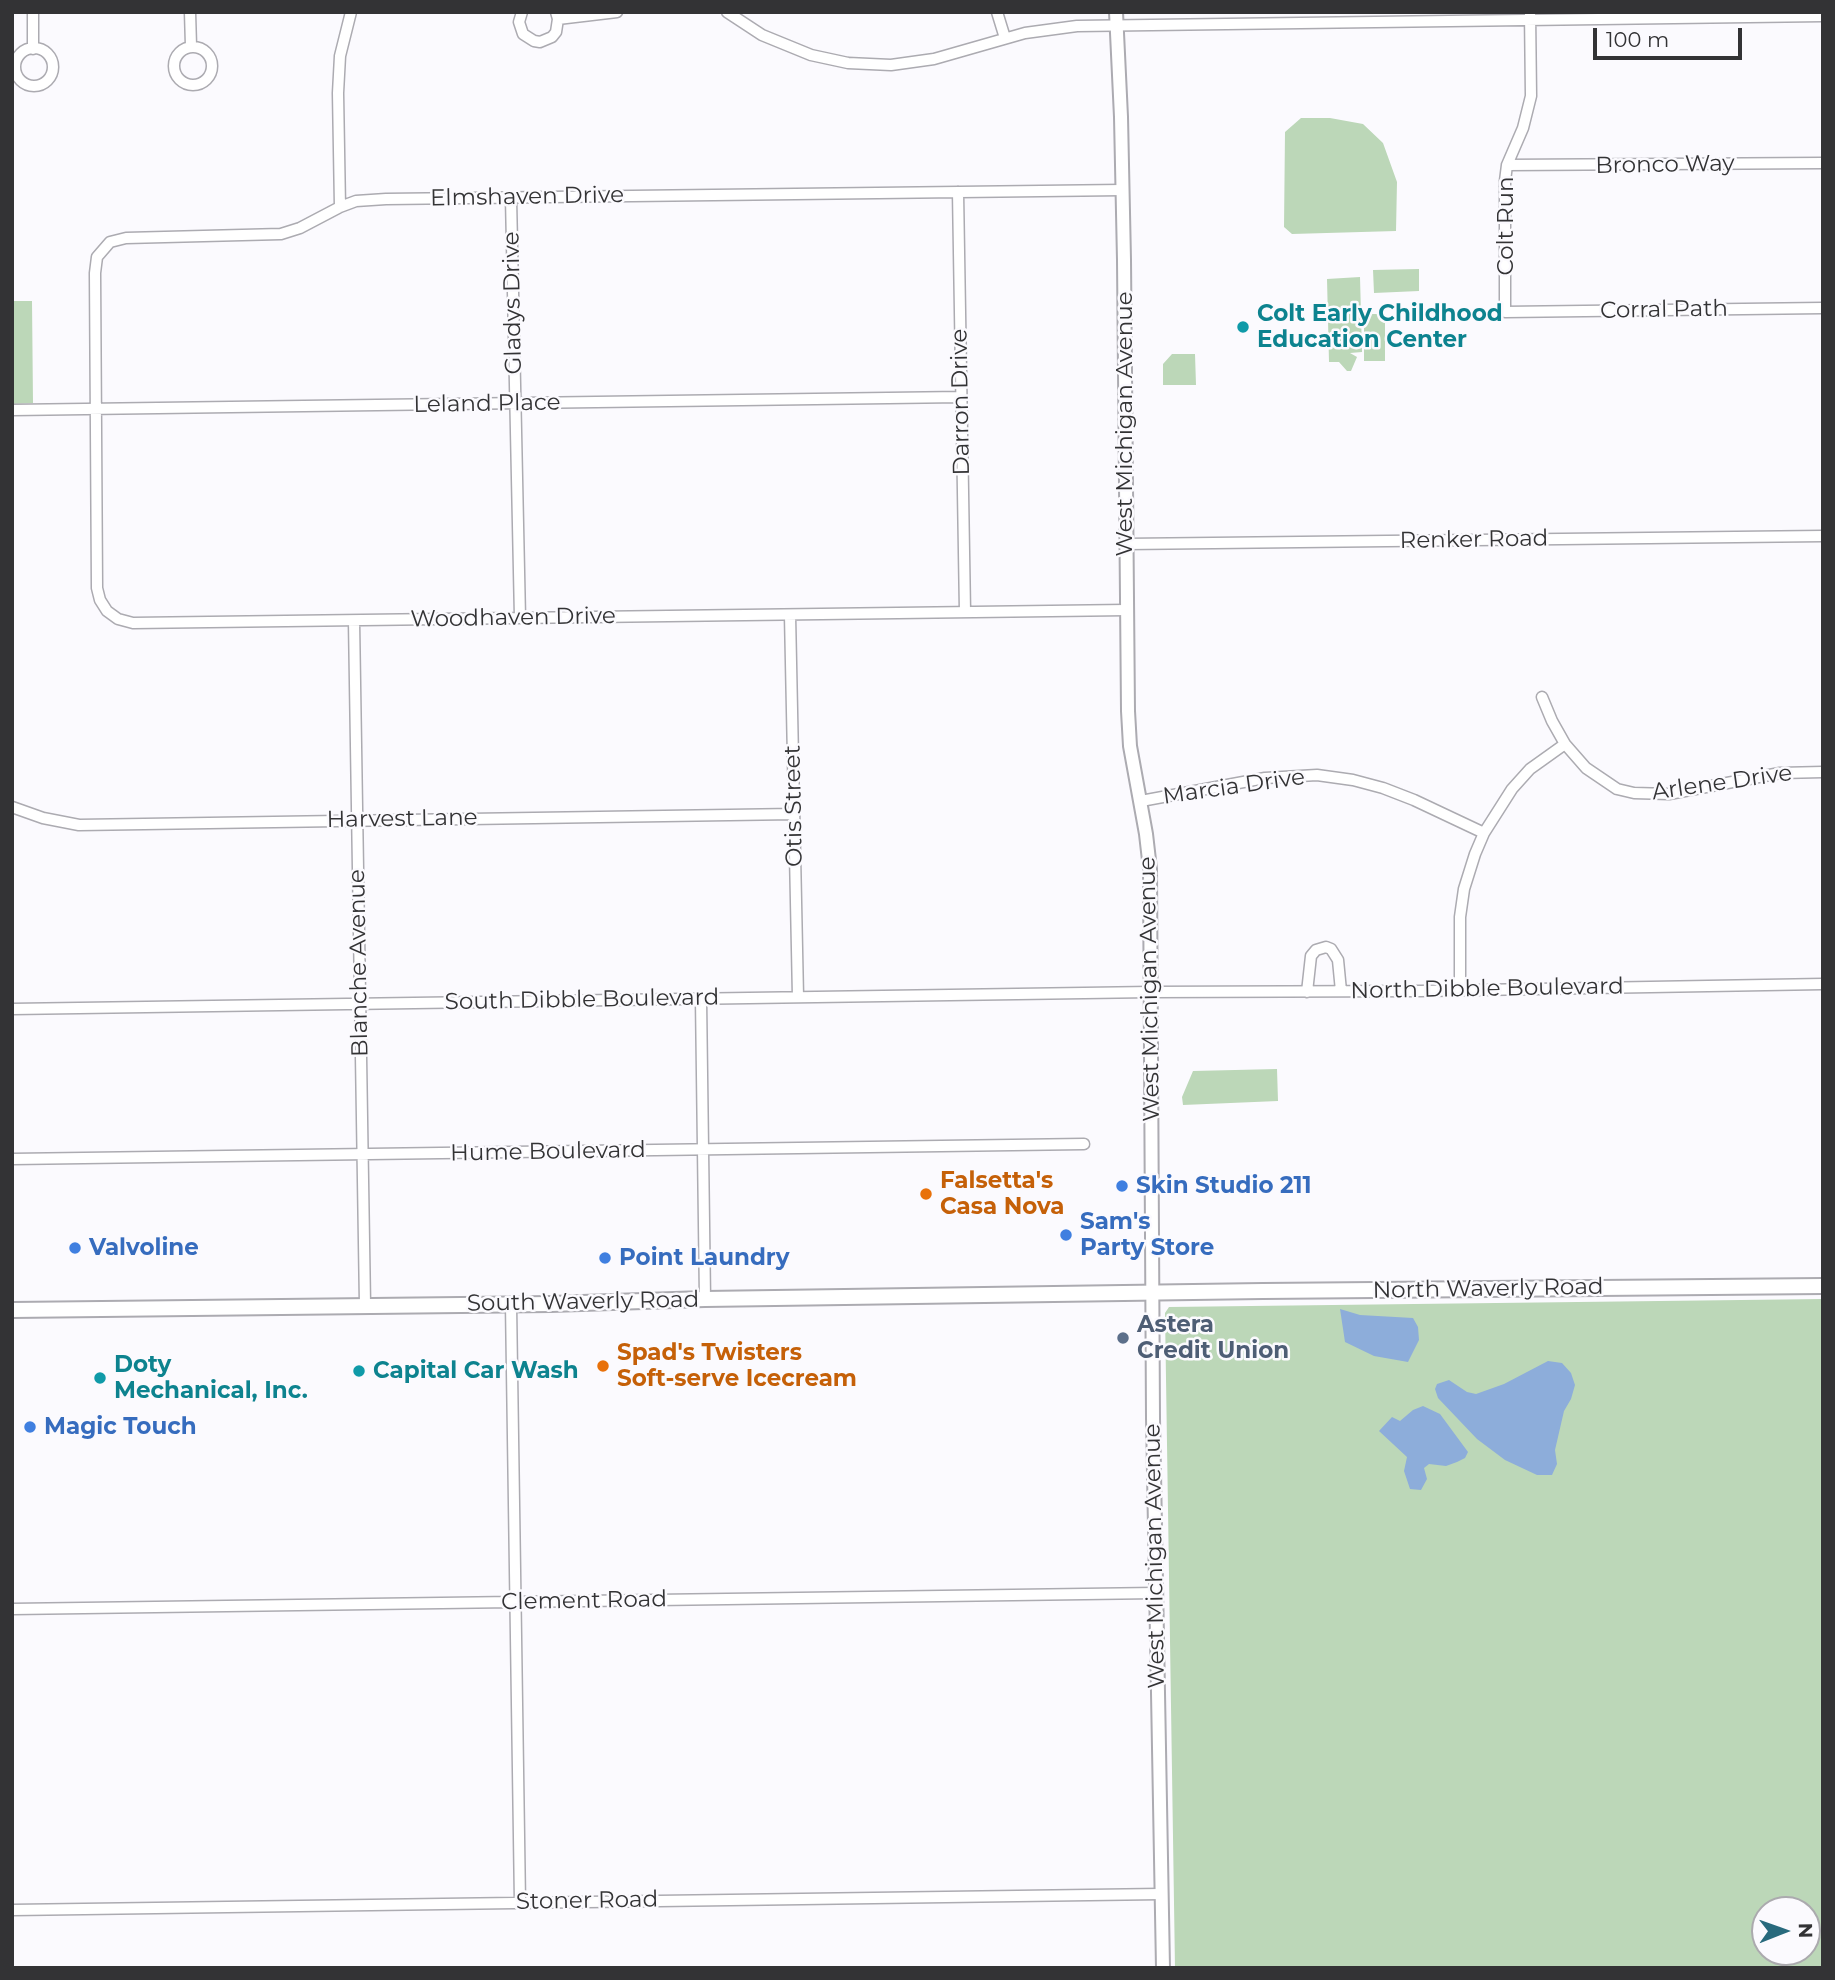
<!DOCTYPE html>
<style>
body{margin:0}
#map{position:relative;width:1835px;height:1980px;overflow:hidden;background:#fbfafe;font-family:Montserrat,sans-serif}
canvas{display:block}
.frame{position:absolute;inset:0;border:14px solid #333335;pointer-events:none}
.north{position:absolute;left:1751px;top:1896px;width:70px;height:70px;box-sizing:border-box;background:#fbfafe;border:2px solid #abaaae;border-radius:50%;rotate:89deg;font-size:19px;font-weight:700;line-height:28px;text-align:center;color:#333335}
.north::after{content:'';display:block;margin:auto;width:24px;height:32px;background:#286a7d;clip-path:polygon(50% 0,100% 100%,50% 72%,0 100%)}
.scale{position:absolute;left:1593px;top:28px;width:149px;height:32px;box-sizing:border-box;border:4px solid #333335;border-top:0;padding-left:9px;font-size:21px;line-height:24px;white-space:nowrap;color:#333335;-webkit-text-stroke:5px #fbfafe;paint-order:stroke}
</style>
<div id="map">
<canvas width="1835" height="1980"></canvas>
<div class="frame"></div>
<div class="north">N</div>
<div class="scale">100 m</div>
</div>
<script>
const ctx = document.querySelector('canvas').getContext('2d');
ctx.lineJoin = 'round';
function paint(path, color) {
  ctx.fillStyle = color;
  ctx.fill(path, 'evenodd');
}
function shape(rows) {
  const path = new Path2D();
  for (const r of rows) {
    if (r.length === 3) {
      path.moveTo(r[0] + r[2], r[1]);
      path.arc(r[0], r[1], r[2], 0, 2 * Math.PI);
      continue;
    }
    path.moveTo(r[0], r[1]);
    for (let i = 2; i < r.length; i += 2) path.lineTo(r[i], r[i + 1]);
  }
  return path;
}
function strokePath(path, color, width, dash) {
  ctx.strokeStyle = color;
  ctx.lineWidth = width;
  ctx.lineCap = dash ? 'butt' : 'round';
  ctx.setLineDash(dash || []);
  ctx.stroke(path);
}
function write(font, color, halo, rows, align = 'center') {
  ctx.font = font + ' Montserrat,sans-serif';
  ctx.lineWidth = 5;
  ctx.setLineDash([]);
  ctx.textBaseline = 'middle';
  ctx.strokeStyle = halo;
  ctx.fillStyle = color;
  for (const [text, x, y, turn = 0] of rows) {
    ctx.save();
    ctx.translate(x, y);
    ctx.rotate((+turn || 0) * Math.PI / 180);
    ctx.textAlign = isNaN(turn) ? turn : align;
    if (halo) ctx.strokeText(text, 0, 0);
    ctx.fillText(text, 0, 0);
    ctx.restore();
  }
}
paint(shape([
 [1301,118,1330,118,1363,124,1383,143,1397,182,1396,231,1292,234,1284,227,1285,132],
 [1419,269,1419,291,1374,293,1373,270],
 [1360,277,1362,352,1350,353,1357,357,1351,371,1347,371,1339,362,1329,362,1327,279],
 [12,301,32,301,33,403,12,404],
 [1364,314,1385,314,1385,361,1364,361],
 [1172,354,1195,354,1196,385,1163,385,1163,364],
 [1277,1069,1278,1101,1183,1105,1182,1097,1193,1071],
 [1823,1299,1823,1968,1175,1968,1165,1313,1169,1307],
 [1765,1910,1807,1910,1807,1952,1765,1952]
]), '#bcd7b8');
paint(shape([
 [1340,1309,1360,1315,1413,1318,1418,1327,1419,1340,1408,1362,1374,1356,1345,1342],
 [1548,1361,1562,1363,1571,1373,1575,1385,1571,1399,1564,1411,1555,1450,1557,1464,1552,1475,1537,1475,1505,1460,1477,1439,1438,1398,1435,1389,1437,1384,1449,1380,1467,1392,1476,1394,1504,1384],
 [1423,1406,1440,1414,1468,1452,1465,1458,1457,1462,1446,1466,1429,1464,1424,1468,1427,1479,1421,1490,1410,1489,1404,1471,1407,1457,1379,1431,1392,1417,1400,1421,1413,1410]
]), '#8dadda');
const minor = shape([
 [33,12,33,49],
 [190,12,191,46],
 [522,12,519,22,523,34,534,41,540,42,552,37,556,32,558,19,556,12],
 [727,12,762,35,811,55,848,63,891,65,934,59,1025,33,1077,26,1823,16],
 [997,12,1005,38],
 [1530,12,1531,96,1523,128,1507,165,1505,181,1505,312,1823,308],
 [558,19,617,12],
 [193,66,19],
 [34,67,19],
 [1507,165,1823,163],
 [1123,190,386,199,356,201,340,207,300,228,281,234,126,238,110,242,97,257,95,273,97,588,100,600,107,611,118,619,133,623,1127,610],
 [958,192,965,612],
 [511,198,520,618],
 [340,207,338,93,340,56,351,12],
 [12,410,961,397],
 [1126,544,1823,536],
 [790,615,798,997],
 [354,621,365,1304],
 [1542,697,1552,721,1565,744,1586,768,1617,789,1634,793,1669,794,1780,773,1823,772],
 [1141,801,1265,778,1317,775,1353,780,1383,788,1414,800,1484,833],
 [12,807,43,818,79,825,794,814],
 [1460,990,1460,917,1464,889,1475,854,1484,833,1512,789,1530,769,1565,744],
 [1307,992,1311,956,1316,950,1326,947,1331,949,1338,960,1341,991],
 [701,999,705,1299],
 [12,1009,1151,992,1420,991,1823,984],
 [12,1159,1084,1144],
 [511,1304,520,1903],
 [12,1609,1156,1593],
 [12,1910,1161,1894]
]);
const tertiary = shape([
 [1116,12,1121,117,1124,260,1128,711,1130,746,1146,834,1150,869,1153,1418,1163,1968]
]);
const secondary = shape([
 [12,1310,551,1304,705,1299,1263,1291,1823,1286]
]);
strokePath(minor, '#acabb1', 13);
strokePath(tertiary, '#acabb1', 16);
strokePath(secondary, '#acabb1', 18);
strokePath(minor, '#fff', 10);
strokePath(tertiary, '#fff', 12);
strokePath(secondary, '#fff', 14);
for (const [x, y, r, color] of [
 [1243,327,7,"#0f9aa8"],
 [1122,1186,7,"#3f7fe0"],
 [926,1194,7,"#e8710a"],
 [1066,1235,7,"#3f7fe0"],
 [75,1248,7,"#3f7fe0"],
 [605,1258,7,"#3f7fe0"],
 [1123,1338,7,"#5c6f8a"],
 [603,1366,7,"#e8710a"],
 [359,1371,7,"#0f9aa8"],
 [100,1378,7,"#0f9aa8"],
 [30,1427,7,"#3f7fe0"]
]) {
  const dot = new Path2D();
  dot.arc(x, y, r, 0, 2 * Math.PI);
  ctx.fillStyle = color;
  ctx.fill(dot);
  strokePath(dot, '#fbfafe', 2.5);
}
write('23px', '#333335', '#fbfafe', [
 ["Bronco Way",1665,165,-1],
 ["Elmshaven Drive",527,197,-1],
 ["Colt Run",1506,226,-90],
 ["Gladys Drive",513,303,-91],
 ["Corral Path",1664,310,-1],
 ["Darron Drive",961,402,-91],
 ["Leland Place",487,404,-1],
 ["West Michigan Avenue",1125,424,-90],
 ["Renker Road",1474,540,-1],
 ["Woodhaven Drive",513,618,-1],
 ["Arlene Drive",1722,783,-8],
 ["Marcia Drive",1234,787,-8],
 ["Otis Street",794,806,-91],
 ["Harvest Lane",402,819,-1],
 ["Blanche Avenue",359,963,-91],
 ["West Michigan Avenue",1150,989,-91],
 ["North Dibble Boulevard",1487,989,-1],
 ["South Dibble Boulevard",582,1000,-1],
 ["Hume Boulevard",548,1152,-1],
 ["North Waverly Road",1488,1289,-1],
 ["South Waverly Road",583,1302,-1],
 ["West Michigan Avenue",1155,1556,-91],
 ["Clement Road",584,1601,-1],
 ["Stoner Road",587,1901,-1]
]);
write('bold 23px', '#0d838f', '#fbfafe', [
 ["Colt Early Childhood",1257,314],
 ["Education Center",1257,340],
 ["Doty",114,1365],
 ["Mechanical, Inc.",114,1391],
 ["Capital Car Wash",373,1371]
], 'left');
write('bold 23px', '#c56008', '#fbfafe', [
 ["Falsetta's",940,1181],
 ["Casa Nova",940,1207],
 ["Spad's Twisters",617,1353],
 ["Soft-serve Icecream",617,1379]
], 'left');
write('bold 23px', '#366cbe', '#fbfafe', [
 ["Skin Studio 211",1136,1186],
 ["Sam's",1080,1222],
 ["Party Store",1080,1248],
 ["Valvoline",89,1248],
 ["Point Laundry",619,1258],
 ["Magic Touch",44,1427]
], 'left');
write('bold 23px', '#4e5e75', '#fbfafe', [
 ["Astera",1137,1325],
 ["Credit Union",1137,1351]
], 'left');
</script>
